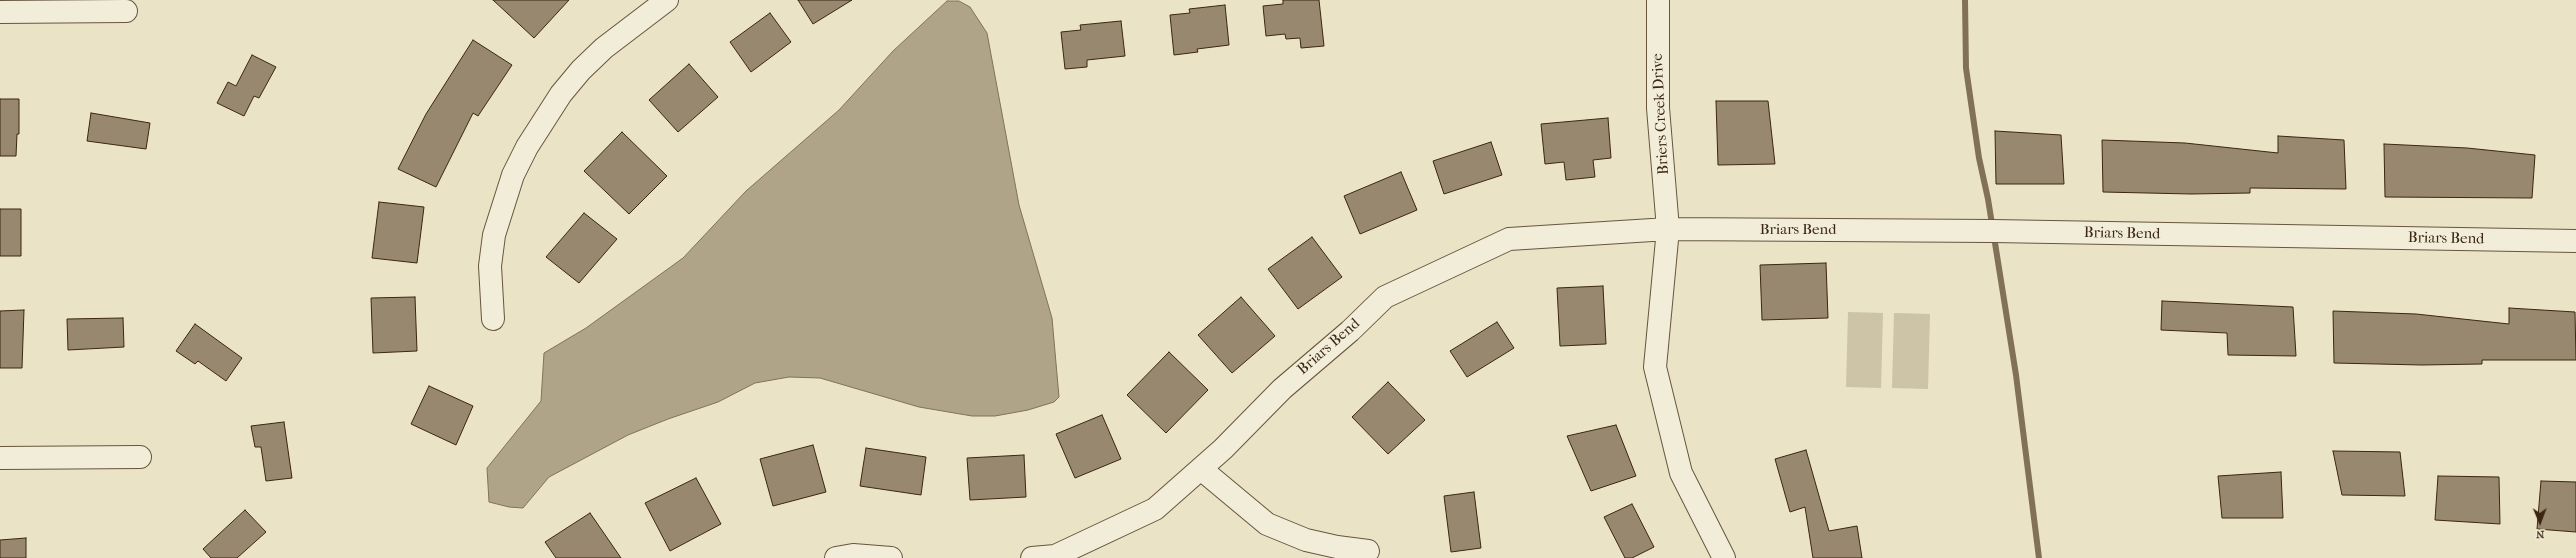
<!DOCTYPE html>
<style>
body{margin:0}
#map{position:relative;width:2576px;height:558px;overflow:hidden;background:#ebe3c5;font-family:"IM FELL French Canon",serif}
canvas{display:block}
.north{position:absolute;left:2520px;top:502px;width:40px;height:40px;-webkit-text-stroke:3px #f2edd9;paint-order:stroke;rotate:179deg;font-size:11px;font-weight:700;line-height:16px;text-align:center;color:#3b2612}
.north::after{content:'';display:block;margin:auto;width:14px;height:18px;background:#3b2612;clip-path:polygon(50% 0,100% 100%,50% 72%,0 100%)}
</style>
<div id="map">
<canvas width="2576" height="558"></canvas>
<div class="north">N</div>
</div>
<script>
const ctx = document.querySelector('canvas').getContext('2d');
ctx.lineJoin = 'round';
function paint(path, color) {
  ctx.fillStyle = color;
  ctx.fill(path, 'evenodd');
}
function shape(rows) {
  const path = new Path2D();
  for (const r of rows) {
    path.moveTo(r[0], r[1]);
    for (let i = 2; i < r.length; i += 2) path.lineTo(r[i], r[i + 1]);
  }
  return path;
}
function strokePath(path, color, width, dash) {
  ctx.strokeStyle = color;
  ctx.lineWidth = width;
  ctx.lineCap = dash ? 'butt' : 'round';
  ctx.setLineDash(dash || []);
  ctx.stroke(path);
}
function write(font, color, halo, rows, align = 'center') {
  ctx.font = font + ' "IM FELL French Canon",serif';
  ctx.lineWidth = 4;
  ctx.setLineDash([]);
  ctx.textBaseline = 'middle';
  ctx.strokeStyle = halo;
  ctx.fillStyle = color;
  for (const [text, x, y, turn = 0] of rows) {
    ctx.save();
    ctx.translate(x, y);
    ctx.rotate((+turn || 0) * Math.PI / 180);
    ctx.textAlign = isNaN(turn) ? turn : align;
    if (halo) ctx.strokeText(text, 0, 0);
    ctx.fillText(text, 0, 0);
    ctx.restore();
  }
}
paint(shape([
 [1848,312,1883,313,1881,388,1846,387],
 [1894,313,1930,314,1928,389,1892,388]
]), '#cdc3a7');
const water = shape([
 [947,1,959,1,970,7,987,33,1019,205,1052,318,1059,397,1054,402,1028,410,995,416,972,416,919,407,820,378,789,377,755,383,718,402,668,419,628,435,549,477,523,508,509,507,489,502,487,468,541,401,544,353,586,328,683,258,746,191,839,110,893,51,947,1]
]);
paint(water, '#afa388');
strokePath(water, '#817159', 1);
strokePath(shape([
 [1965,0,1966,68,1979,158,1988,199,2016,375,2039,558]
]), '#817159', 6);
const building = shape([
 [493,0,569,0,534,38,493,0],
 [798,0,852,0,813,24,798,0],
 [1283,0,1319,0,1324,46,1301,48,1300,38,1286,39,1285,34,1266,36,1263,6,1283,4,1283,0],
 [1225,5,1229,45,1197,49,1198,52,1174,55,1170,15,1190,13,1189,9,1225,5],
 [770,13,791,42,751,72,730,42,770,13],
 [1121,21,1125,56,1087,60,1087,67,1065,69,1061,32,1081,30,1080,25,1121,21],
 [473,40,512,65,478,116,473,113,436,187,398,169,426,114,473,40],
 [252,55,276,67,259,98,254,96,244,116,217,103,228,82,236,86,252,55],
 [689,64,718,97,678,132,649,100,689,64],
 [0,99,19,99,19,134,17,134,16,156,0,156,0,99],
 [1716,101,1768,101,1775,164,1718,165,1716,101],
 [91,113,150,123,146,149,87,141,91,113],
 [1608,118,1611,158,1593,160,1595,177,1566,180,1564,162,1545,164,1541,124,1608,118],
 [1995,131,2061,135,2064,184,1996,184,1995,131],
 [622,132,667,176,629,214,584,171,622,132],
 [2278,136,2344,140,2346,189,2250,188,2250,193,2191,194,2103,192,2102,140,2185,143,2278,153,2278,136],
 [1491,142,1502,175,1444,194,1433,161,1491,142],
 [2384,144,2467,148,2535,155,2532,198,2385,197,2384,144],
 [1401,172,1417,210,1360,234,1344,196,1401,172],
 [379,202,424,207,417,263,372,258,379,202],
 [0,209,21,209,21,256,0,256,0,209],
 [584,213,617,239,579,283,546,257,584,213],
 [1312,237,1342,277,1298,309,1268,269,1312,237],
 [1826,263,1828,318,1762,320,1760,265,1826,263],
 [1603,286,1606,344,1560,346,1557,288,1603,286],
 [415,297,417,351,373,353,371,298,415,297],
 [1241,297,1275,336,1232,373,1198,335,1241,297],
 [2162,301,2293,307,2296,356,2228,355,2227,333,2161,330,2162,301],
 [2509,308,2575,312,2576,360,2482,360,2482,364,2422,365,2334,363,2333,311,2416,314,2509,324,2509,308],
 [24,310,22,368,0,368,0,311,24,310],
 [123,318,124,347,68,350,67,319,123,318],
 [1497,322,1514,348,1467,377,1450,351,1497,322],
 [195,324,242,358,226,381,198,361,195,364,176,351,195,324],
 [1169,352,1208,390,1166,433,1127,395,1169,352],
 [1388,382,1425,420,1388,454,1352,417,1388,382],
 [429,386,473,406,456,445,411,424,429,386],
 [1102,415,1121,459,1075,478,1056,434,1102,415],
 [284,422,292,478,266,481,261,447,255,447,251,426,284,422],
 [1616,425,1636,476,1591,491,1567,436,1616,425],
 [813,445,826,492,773,506,760,459,813,445],
 [866,448,926,457,921,495,860,486,866,448],
 [1806,450,1829,531,1857,526,1862,558,1813,558,1805,507,1790,512,1775,459,1806,450],
 [2333,451,2400,452,2405,496,2342,495,2333,451],
 [1024,455,1026,497,970,500,967,458,1024,455],
 [2281,472,2283,518,2222,518,2218,476,2281,472],
 [2438,476,2499,477,2500,524,2435,520,2438,476],
 [696,478,721,524,670,551,645,503,696,478],
 [2541,481,2576,482,2576,532,2537,529,2541,481],
 [1474,492,1481,548,1451,552,1444,496,1474,492],
 [1632,504,1654,547,1632,558,1625,558,1604,517,1632,504],
 [245,510,266,532,237,558,211,558,203,549,245,510],
 [590,513,621,558,556,558,545,542,590,513],
 [26,538,26,558,0,558,0,540,26,538]
]);
paint(building, '#97886f');
strokePath(building, '#3b2612', 1);
const minor = shape([
 [1658,0,1658,108,1668,229,1655,367,1681,473,1724,558],
 [0,12,126,11],
 [493,319,490,266,494,235,513,175,527,147,561,94,581,70,604,48,667,0],
 [0,458,140,457],
 [1201,469,1267,524,1306,540,1337,547,1368,551],
 [836,558,853,555,891,558],
 [1032,558,1055,556,1155,509,1223,449,1282,389,1350,331,1385,297,1509,239,1668,229,1993,231,2576,241]
]);
strokePath(minor, '#67553f', 24);
strokePath(minor, '#f2edd9', 22);
write('15px', '#3b2612', '#f2edd9', [
 ["Briers Creek Drive",1661,114,-93],
 ["Briars Bend",1798,230],
 ["Briars Bend",2122,234,1],
 ["Briars Bend",2446,239,1],
 ["Briars Bend",1329,347,-41]
]);
</script>
